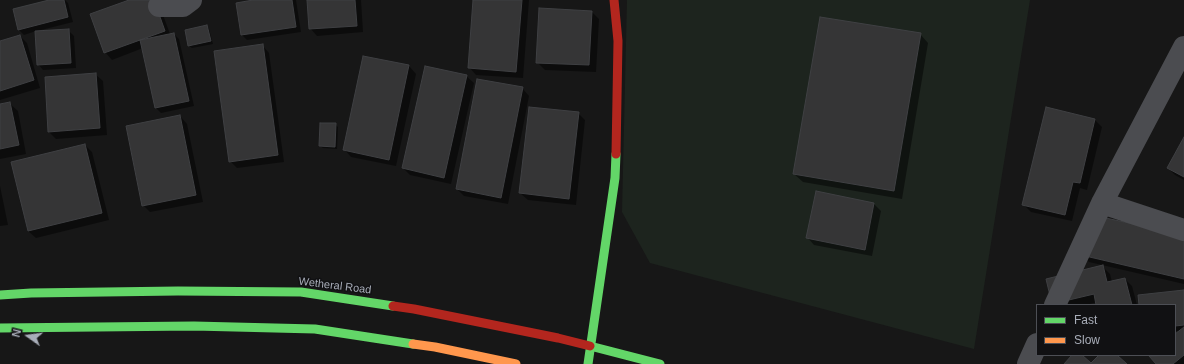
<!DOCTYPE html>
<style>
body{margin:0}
#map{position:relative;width:1184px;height:364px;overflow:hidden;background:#171717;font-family:Arial,sans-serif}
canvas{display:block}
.legend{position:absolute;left:1036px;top:304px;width:140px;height:52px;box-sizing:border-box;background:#111113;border:1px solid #4d4f55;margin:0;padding:5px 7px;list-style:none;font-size:12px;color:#a8adb8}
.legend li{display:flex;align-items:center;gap:8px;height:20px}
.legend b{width:20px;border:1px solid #4d4f55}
.north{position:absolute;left:8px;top:316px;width:40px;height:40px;-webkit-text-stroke:3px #111113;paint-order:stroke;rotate:284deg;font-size:11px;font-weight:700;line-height:16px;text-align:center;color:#a8adb8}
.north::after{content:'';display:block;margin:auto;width:14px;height:18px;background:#a8adb8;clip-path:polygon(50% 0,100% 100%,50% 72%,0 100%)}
</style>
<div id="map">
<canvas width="1184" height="364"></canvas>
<ul class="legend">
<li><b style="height:5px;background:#63d668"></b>Fast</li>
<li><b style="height:5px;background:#ff974d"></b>Slow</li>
</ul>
<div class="north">N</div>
</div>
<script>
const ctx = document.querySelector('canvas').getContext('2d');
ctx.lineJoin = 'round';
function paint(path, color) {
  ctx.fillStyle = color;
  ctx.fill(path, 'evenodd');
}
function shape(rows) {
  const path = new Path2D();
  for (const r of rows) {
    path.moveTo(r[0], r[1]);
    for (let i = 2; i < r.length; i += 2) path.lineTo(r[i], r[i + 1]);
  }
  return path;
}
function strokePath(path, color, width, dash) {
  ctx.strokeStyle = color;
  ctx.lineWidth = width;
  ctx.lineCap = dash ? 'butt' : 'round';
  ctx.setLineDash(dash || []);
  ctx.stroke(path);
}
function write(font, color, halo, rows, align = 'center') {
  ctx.font = font + ' Arial,sans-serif';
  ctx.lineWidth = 3;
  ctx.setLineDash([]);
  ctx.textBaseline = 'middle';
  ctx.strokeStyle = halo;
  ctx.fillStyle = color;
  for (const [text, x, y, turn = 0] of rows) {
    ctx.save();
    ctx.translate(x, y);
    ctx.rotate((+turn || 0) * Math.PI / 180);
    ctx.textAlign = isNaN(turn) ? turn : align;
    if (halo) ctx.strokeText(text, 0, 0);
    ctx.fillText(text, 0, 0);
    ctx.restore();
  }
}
paint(shape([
 [627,0,1030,0,974,349,650,263,622,212]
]), '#1d241e');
paint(shape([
 [53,0,65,0,68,3,73,22,37,31,68,30,74,36,76,68,43,70,38,64,36,31,24,35,18,29],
 [132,0,158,1,170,34,174,34,179,39,194,106,161,113,156,108,143,48,112,60,105,52],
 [260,0,296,0,301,32,247,40,242,35],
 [308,0,361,0,363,32,317,36,310,28],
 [474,0,529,0,523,78,476,75,469,67],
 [592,12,599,19,596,72,545,70,538,63],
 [207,26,209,29,213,44,192,48,189,46],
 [920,34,928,43,902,199,803,182,794,174],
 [20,36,27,43,40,88,0,100,0,42],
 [262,45,269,53,284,162,237,168,230,161],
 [364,57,409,66,416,74,396,166,351,157,344,149],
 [95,74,103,81,107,135,56,139,49,132],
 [466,76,474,83,451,184,410,175,403,168],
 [522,88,529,96,508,204,464,196,457,189],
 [9,103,18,111,26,154,0,159,0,105],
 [578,113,585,120,576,205,528,200,520,193],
 [180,116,187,124,203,202,150,212,143,205],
 [1095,120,1102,127,1087,190,1080,188,1072,221,1031,212,1024,205],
 [335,124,338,127,337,149,323,148,320,146],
 [1184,139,1184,180,1175,175,1168,168],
 [85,145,92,152,109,220,36,238,28,231,12,163],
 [0,186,8,225,0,226],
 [874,204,881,211,872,256,814,245,807,237],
 [1184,237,1184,284,1089,262,1082,255],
 [1103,267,1110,274,1112,282,1125,279,1132,286,1137,305,1097,305,1097,302,1086,305,1054,305],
 [1184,291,1184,364,1157,364,1150,356,1151,355,1175,355,1175,336,1181,331,1175,331,1175,305,1140,305]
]), '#0007');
const building = shape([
 [49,0,64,0,68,17,18,30,13,9,49,0],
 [129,0,154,0,165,31,104,53,90,14,129,0],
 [253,0,292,0,296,27,241,35,236,3,253,0],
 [307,0,355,0,357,26,309,29,307,0],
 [473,0,522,0,516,72,468,68,473,0],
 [539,8,592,11,589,65,536,63,539,8],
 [820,17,921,33,894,191,793,174,820,17],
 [207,25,211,41,188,46,185,30,207,25],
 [69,29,71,63,37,65,35,31,69,29],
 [174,33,189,101,155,108,140,40,174,33],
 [20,35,34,80,0,91,0,41,20,35],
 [263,44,278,155,229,162,214,51,263,44],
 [363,56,409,65,389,160,343,150,363,56],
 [425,66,467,75,444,178,402,168,425,66],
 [96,73,100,128,48,132,45,77,96,73],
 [477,79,523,87,501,198,456,189,477,79],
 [10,102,19,145,0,149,0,104,10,102],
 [529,107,579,112,569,199,519,193,529,107],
 [1046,107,1095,119,1080,183,1073,182,1065,215,1022,205,1046,107],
 [180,115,196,195,142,206,126,126,180,115],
 [320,123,336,123,335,147,319,146,320,123],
 [1184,137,1184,177,1167,168,1184,137],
 [85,144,102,213,28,231,11,162,85,144],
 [816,191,874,203,865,250,806,238,816,191],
 [1101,217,1184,235,1184,279,1081,255,1101,217],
 [1103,265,1107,282,1125,278,1132,305,1096,305,1094,294,1052,304,1046,279,1103,265],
 [1184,290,1184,325,1175,326,1175,305,1139,305,1138,295,1184,290],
 [1184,327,1184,355,1173,364,1156,364,1149,356,1175,355,1175,334,1184,327],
 [1072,355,1082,355,1091,363,1099,355,1117,355,1127,364,1064,364,1072,355]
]);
paint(building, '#353536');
strokePath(building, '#3f4043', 1);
strokePath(shape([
 [159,6,183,6,191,0],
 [1102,203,1184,230],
 [1055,305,1102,203,1184,47],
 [1028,364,1037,344]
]), '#4b4c50', 22);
strokePath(shape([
 [0,295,31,293,178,291,301,292,393,306],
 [0,328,194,326,315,329,413,344],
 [590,346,660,364],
 [588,364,615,178,616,154]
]), '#63d668', 9);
strokePath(shape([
 [413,344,435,347,516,364]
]), '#ff974d', 9);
strokePath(shape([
 [614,0,618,41,616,154],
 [393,306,414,309,558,338,590,346]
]), '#b3261e', 9);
write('11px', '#a8adb8', '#111113', [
 ["Wetheral Road",335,286,7]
]);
</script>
